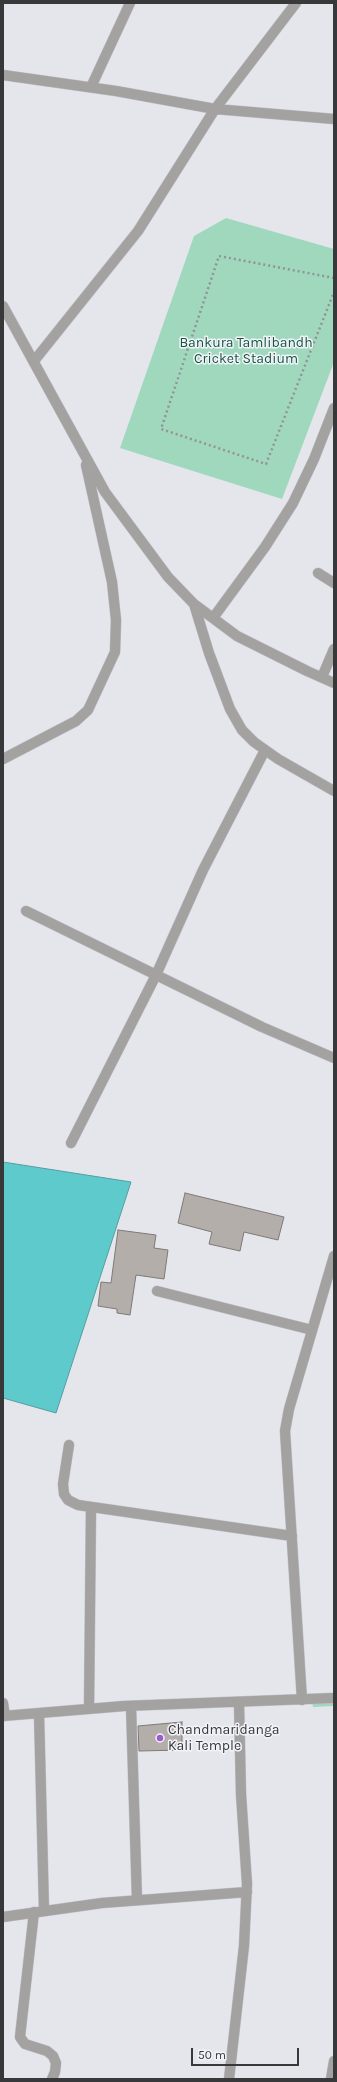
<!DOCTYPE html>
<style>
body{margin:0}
#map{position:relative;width:337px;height:2082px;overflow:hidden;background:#e4e6ec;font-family:Karla,sans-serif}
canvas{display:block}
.frame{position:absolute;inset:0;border:4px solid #38383b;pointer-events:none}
.scale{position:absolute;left:191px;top:2048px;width:108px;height:18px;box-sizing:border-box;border:2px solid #38383b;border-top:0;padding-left:5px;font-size:12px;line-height:14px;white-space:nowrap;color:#38383b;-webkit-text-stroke:3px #f2f3f9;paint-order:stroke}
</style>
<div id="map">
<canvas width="337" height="2082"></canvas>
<div class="frame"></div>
<div class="scale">50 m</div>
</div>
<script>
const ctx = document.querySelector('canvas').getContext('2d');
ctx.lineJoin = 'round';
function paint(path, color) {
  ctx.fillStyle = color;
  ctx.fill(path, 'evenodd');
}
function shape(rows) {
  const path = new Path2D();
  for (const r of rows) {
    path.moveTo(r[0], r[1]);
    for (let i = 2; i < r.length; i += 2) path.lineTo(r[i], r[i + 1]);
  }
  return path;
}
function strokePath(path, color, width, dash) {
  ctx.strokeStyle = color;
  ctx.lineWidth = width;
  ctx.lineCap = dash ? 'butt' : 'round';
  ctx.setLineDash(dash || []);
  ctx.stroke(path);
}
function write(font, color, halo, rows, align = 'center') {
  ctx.font = font + ' Karla,sans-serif';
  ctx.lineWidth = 3;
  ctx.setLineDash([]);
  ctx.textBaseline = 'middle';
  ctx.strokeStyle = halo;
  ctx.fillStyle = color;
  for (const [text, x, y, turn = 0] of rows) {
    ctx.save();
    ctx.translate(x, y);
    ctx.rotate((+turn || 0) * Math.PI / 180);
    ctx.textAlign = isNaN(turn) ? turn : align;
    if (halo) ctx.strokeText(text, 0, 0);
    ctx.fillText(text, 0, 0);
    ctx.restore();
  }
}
paint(shape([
 [226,218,334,249,334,362,282,499,120,448,194,236],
 [334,1695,334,1706,313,1707,311,1697]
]), '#a0d8be');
const water = shape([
 [3,1162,131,1182,56,1413,3,1398,3,1162]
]);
paint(water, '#5fcacb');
strokePath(water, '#539ea0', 1);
const building = shape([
 [185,1193,284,1217,278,1240,244,1232,240,1251,209,1244,212,1232,178,1223,185,1193],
 [118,1230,156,1235,154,1248,168,1250,164,1279,136,1275,130,1315,117,1313,117,1309,98,1306,101,1282,111,1283,118,1230],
 [182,1722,182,1750,139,1751,138,1726,182,1722]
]);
paint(building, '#b4aeab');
strokePath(building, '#7f7976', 1);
const minor = shape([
 [3,75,116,91,215,109,334,119],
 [91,87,130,3],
 [3,306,105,492,168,577,194,604,237,636,307,671,334,683],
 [34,361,138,231,215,109,296,3],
 [318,573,334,583],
 [194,604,209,653,230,709,242,730,254,742,278,759,334,791],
 [213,618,265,547,293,503,314,459,334,408],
 [322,677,334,649],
 [3,759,76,721,88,710,115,652,116,620,112,582,86,465],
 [26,911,262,1027,334,1058],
 [71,1143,156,975,203,870,265,750],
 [157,1291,312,1330],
 [69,1445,63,1484,64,1494,68,1500,78,1505,292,1536],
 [302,1700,285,1431,289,1409,334,1256],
 [3,1703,5,1716],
 [131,1706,137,1900],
 [89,1709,91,1508],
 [39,1713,44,1910],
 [3,1716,124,1706,334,1698],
 [34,1912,20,2037,25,2044,47,2051,53,2056,56,2063,55,2072,52,2079],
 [3,1917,102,1903,247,1892],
 [229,2079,244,1946,247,1884,241,1794,239,1702],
 [331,2079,334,2061]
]);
strokePath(minor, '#c2c3c9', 11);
strokePath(shape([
 [334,278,219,256,161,429,266,464,334,292]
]), '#929397', 2.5, [2, 3]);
strokePath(minor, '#a4a1a1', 10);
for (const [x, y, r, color] of [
 [160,1738,4,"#9e5bd0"]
]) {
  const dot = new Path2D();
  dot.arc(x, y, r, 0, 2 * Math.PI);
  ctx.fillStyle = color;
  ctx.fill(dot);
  strokePath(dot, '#f2f3f9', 1.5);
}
write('14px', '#14563e', '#f2f3f9', [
 ["Bankura Tamlibandh",246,343],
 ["Cricket Stadium",246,359]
]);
write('14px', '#38383b', '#f2f3f9', [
 ["Chandmaridanga",168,1730],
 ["Kali Temple",168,1746]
], 'left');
</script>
